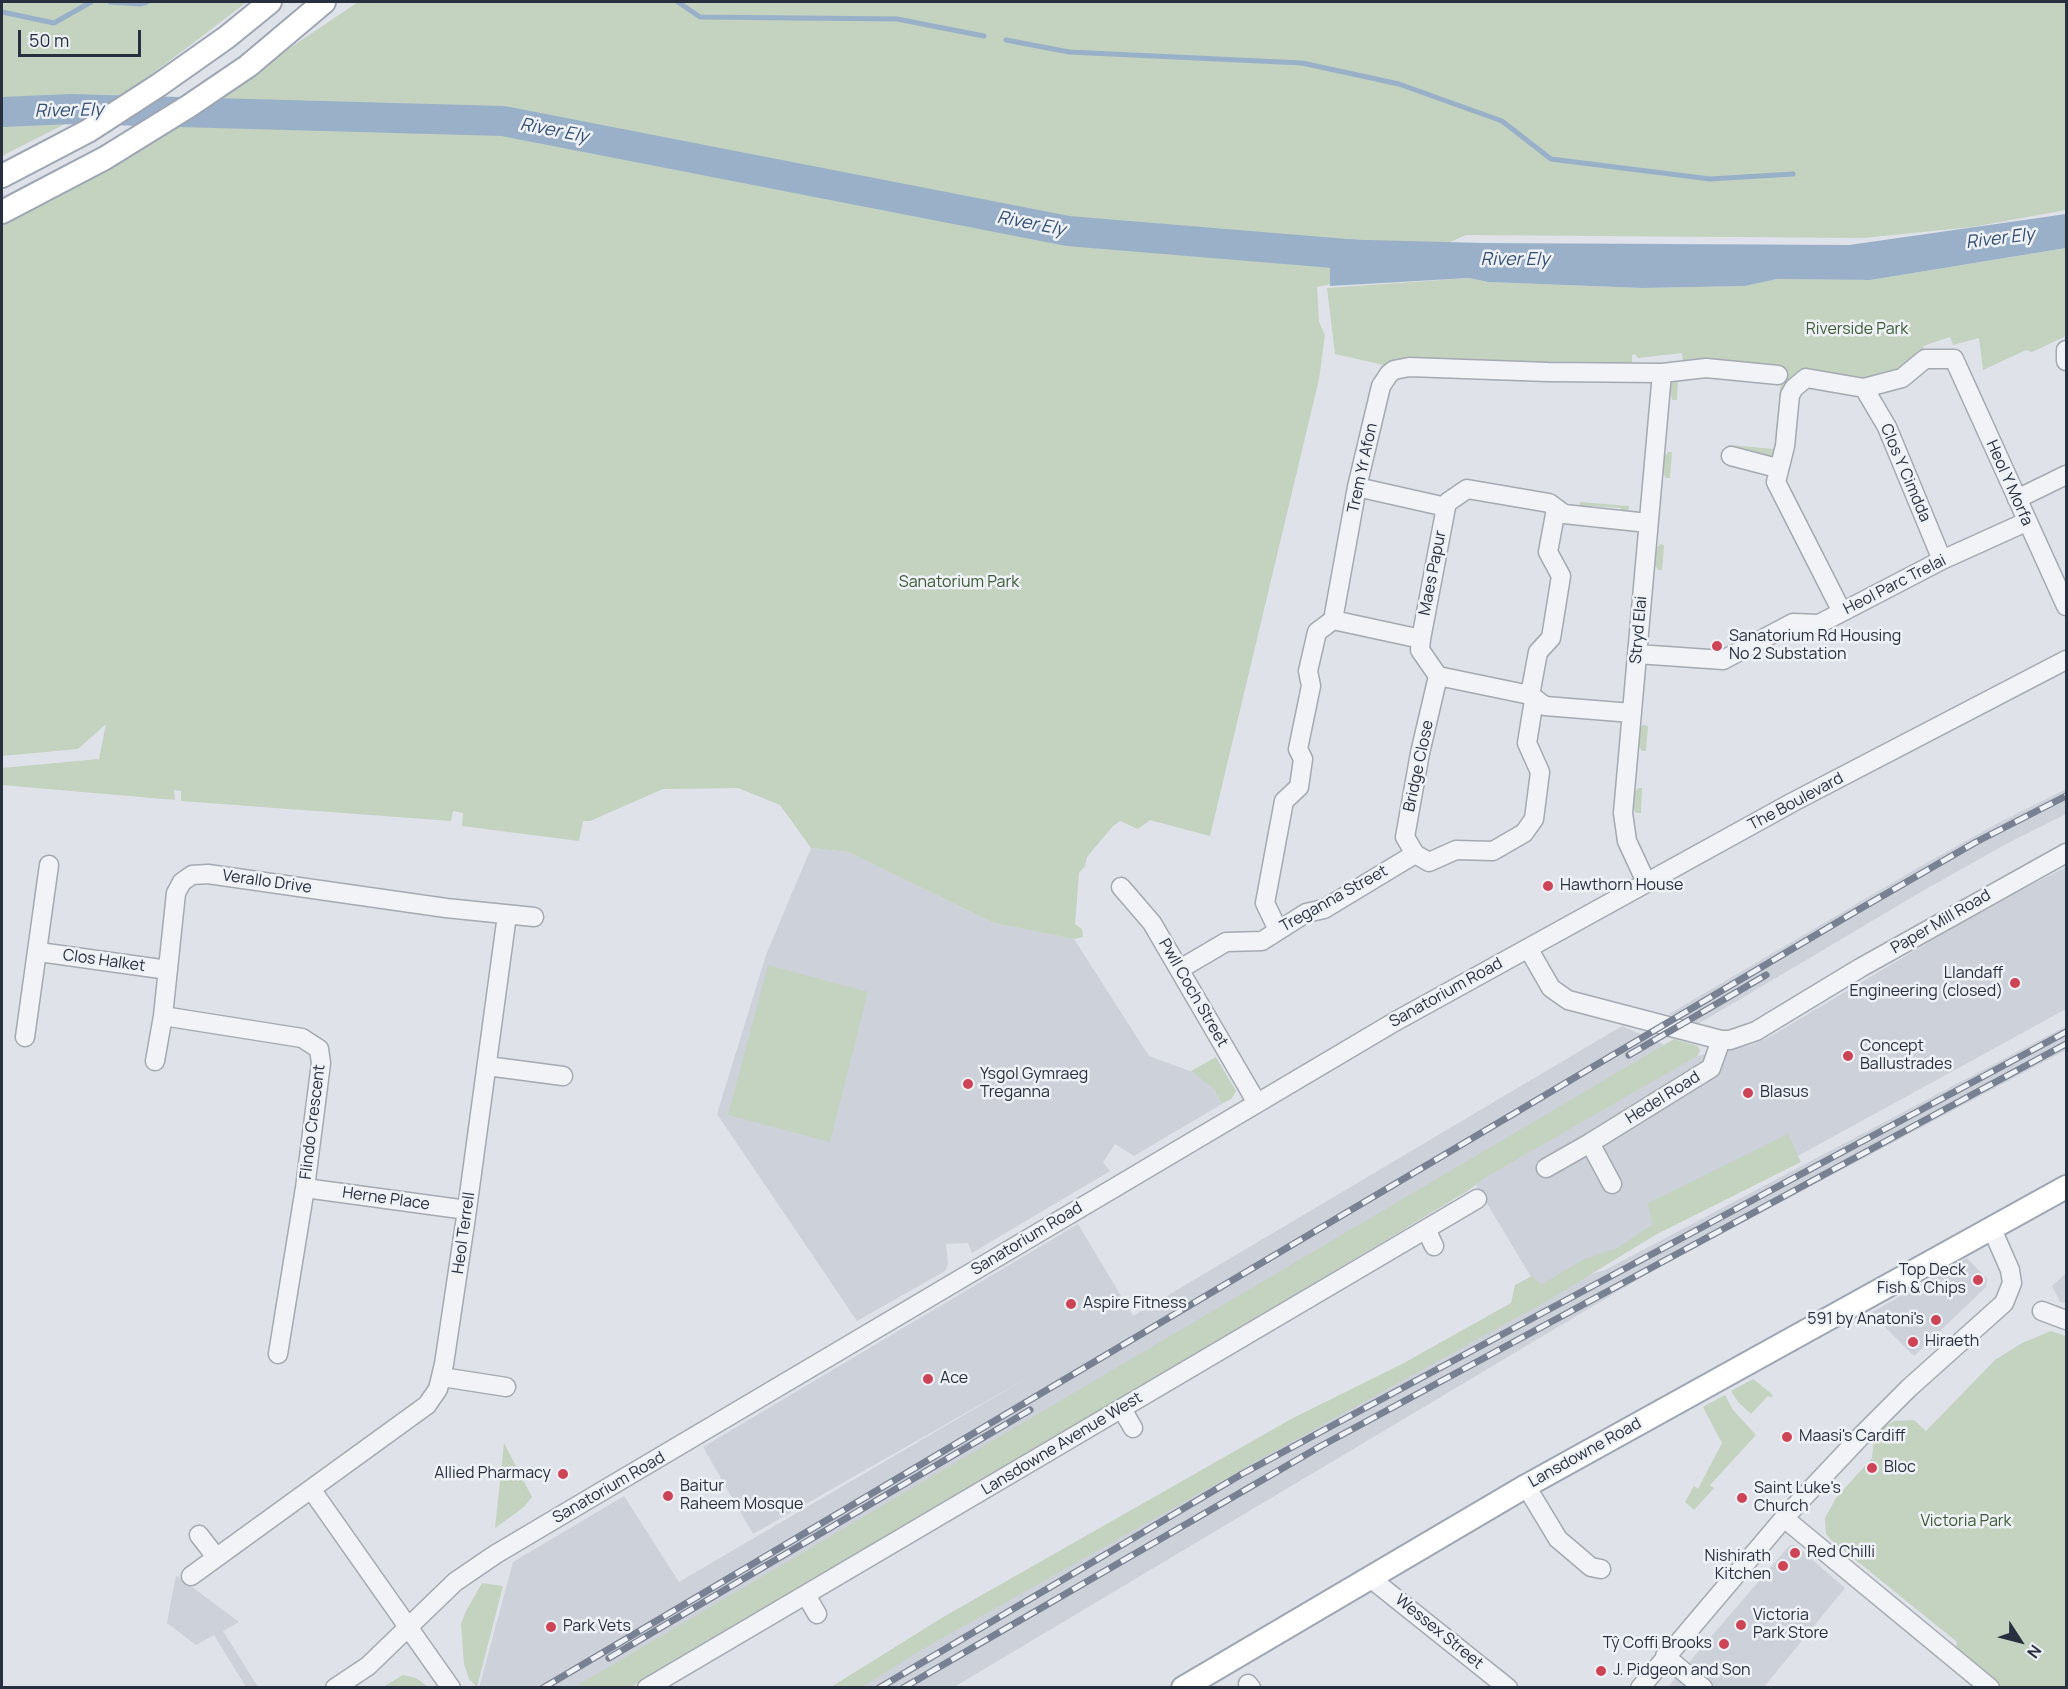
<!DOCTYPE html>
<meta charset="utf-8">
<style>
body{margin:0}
#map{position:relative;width:2068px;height:1689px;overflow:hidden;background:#dfe2e8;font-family:Manrope,sans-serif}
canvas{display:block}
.frame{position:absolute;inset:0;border:3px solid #28303f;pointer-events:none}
.north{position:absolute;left:1990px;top:1611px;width:60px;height:60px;-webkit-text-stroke:4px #eef1f6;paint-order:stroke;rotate:126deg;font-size:16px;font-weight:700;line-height:24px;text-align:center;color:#28303f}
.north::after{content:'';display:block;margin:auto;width:21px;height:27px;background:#28303f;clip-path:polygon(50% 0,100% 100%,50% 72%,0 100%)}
.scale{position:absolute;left:18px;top:30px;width:123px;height:27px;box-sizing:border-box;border:3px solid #28303f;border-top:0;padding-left:8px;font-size:18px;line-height:21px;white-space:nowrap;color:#28303f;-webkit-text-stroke:4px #eef1f6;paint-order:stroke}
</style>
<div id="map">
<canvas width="2068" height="1689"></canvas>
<div class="frame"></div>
<div class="north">N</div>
<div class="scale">50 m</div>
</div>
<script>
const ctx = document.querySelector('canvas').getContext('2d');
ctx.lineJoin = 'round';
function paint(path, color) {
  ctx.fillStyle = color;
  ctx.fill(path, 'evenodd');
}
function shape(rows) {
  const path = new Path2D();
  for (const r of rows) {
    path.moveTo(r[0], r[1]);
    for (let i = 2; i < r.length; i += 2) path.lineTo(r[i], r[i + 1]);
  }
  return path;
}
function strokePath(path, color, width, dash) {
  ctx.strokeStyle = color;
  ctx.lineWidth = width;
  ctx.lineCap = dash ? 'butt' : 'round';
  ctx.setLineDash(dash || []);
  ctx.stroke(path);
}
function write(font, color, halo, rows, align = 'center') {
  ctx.font = font + ' Manrope,sans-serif';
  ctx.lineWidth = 5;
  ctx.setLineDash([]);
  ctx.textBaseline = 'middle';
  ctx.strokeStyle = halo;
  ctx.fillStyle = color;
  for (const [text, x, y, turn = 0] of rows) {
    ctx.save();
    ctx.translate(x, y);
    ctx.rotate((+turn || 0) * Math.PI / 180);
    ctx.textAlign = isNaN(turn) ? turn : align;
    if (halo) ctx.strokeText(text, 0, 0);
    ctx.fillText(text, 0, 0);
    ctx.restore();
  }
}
paint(shape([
 [2066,789,2066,814,2008,843,1926,889,1698,1024,1669,1014,1921,866,2000,822],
 [811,848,848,852,994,923,1074,939,1149,1056,1198,1074,1214,1089,1222,1104,1134,1156,1115,1144,1103,1162,1110,1171,972,1253,968,1243,946,1244,948,1265,945,1271,857,1321,717,1114,766,955],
 [2066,867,2066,1009,1785,1163,1543,1289,1605,1270,2066,1026,2066,1050,1647,1274,954,1687,843,1687,1539,1290,1474,1182,629,1687,479,1688,513,1562,624,1496,679,1582,1034,1374,753,1534,703,1447,1078,1224,1133,1316,1622,1026,1692,1057,1751,1045,1771,1036,1981,911],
 [1967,1258,1987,1279,1986,1287,1914,1356,1871,1313],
 [2066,1273,2066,1303,2060,1302,2052,1286],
 [1795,1545,1845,1588,1764,1687,1667,1688,1789,1546],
 [176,1575,239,1622,223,1631,258,1687,246,1687,214,1635,196,1645,167,1623]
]), '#cdd1da');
paint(shape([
 [2,2,247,2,130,91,2,156],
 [358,2,2066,2,2066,210,1972,227,1864,238,1466,235,1375,275,1317,287,1319,322,1325,335,1319,379,1210,836,1150,820,1138,829,1120,821,1113,826,1087,857,1085,866,1079,873,1075,924,1082,929,1083,937,1074,939,994,923,848,852,811,848,780,805,738,788,663,789,590,821,583,821,579,841,462,826,463,813,453,811,451,821,181,801,181,791,174,790,175,800,2,785,2,768,99,759,106,724,78,749,2,756,2,226,125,159],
 [2066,248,2066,336,2032,352,2026,350,1983,370,1979,338,1953,345,1950,337,1923,346,1925,352,1903,371,1858,381,1803,375,1775,455,1729,464,1727,464,1728,445,1774,449,1782,370,1683,364,1682,353,1638,358,1635,354,1632,355,1632,365,1388,366,1335,354,1327,288,1469,278,1488,282,1642,288,1745,286,1777,279,1870,280],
 [1678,378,1677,400,1672,400,1669,385],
 [1668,452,1672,452,1670,478,1666,478,1660,468,1661,461],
 [1580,502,1629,506,1628,513,1620,513,1621,508,1592,506,1590,510,1579,509],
 [1660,544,1664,545,1662,570,1658,570,1652,560,1653,553],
 [1643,725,1648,726,1646,751,1642,751,1636,741,1637,733],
 [1638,788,1642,788,1641,813,1636,813,1631,804,1632,796],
 [768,965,868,992,830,1142,728,1115],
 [1674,1039,1698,1046,1700,1051,1697,1056,1486,1177,1469,1190,1376,1246,704,1646,631,1687,573,1688],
 [1216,1057,1236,1091,1232,1098,1222,1104,1214,1089,1191,1071],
 [1788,1134,1801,1162,1657,1234,1552,1298,1255,1462,923,1649,862,1687,831,1687,945,1616,1293,1418,1402,1364,1511,1303,1515,1285,1532,1276,1541,1285,1584,1259,1617,1248,1652,1225,1648,1203],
 [2051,1331,2066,1336,2066,1687,1987,1687,1956,1651,1957,1642,1831,1540,1826,1534,1825,1518,1836,1498,1872,1458,1874,1439,1883,1428,1894,1421,1914,1420,1926,1431,1995,1360,2022,1343],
 [1753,1379,1773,1395,1771,1398,1768,1396,1751,1414,1738,1402,1731,1391],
 [1725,1395,1733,1410,1756,1435,1710,1485,1714,1488,1694,1510,1685,1502,1694,1486,1698,1489,1722,1443,1703,1407],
 [504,1443,532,1497,524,1507,495,1528],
 [482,1583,503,1586,477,1687,469,1679,464,1664,461,1624,466,1611],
 [403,1675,416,1678,428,1687,383,1687]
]), '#c4d2c0');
paint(shape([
 [2066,214,2066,248,1870,280,1777,279,1745,286,1642,288,1488,282,1469,278,1330,286,1330,239,1483,243,1849,245]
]), '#9ab0c8');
strokePath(shape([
 [110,2,140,4,147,2],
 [678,2,700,17,897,19,984,36],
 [2,12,54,23,91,2],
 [1006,40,1069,52,1302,63,1399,84,1502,121,1551,159,1710,179,1793,174]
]), '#9ab0c8', 5);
strokePath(shape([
 [2,112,71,109,503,121,1068,231,1370,256]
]), '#9ab0c8', 30);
const minor = shape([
 [2066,350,2066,361],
 [1864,388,1902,378,1925,359,1954,359,2066,606],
 [1731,456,1777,468],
 [1357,487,1446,507,1448,502,1467,489,1549,503,1564,514,1648,523],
 [2017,499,2066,475],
 [1842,612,1776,482,1785,446,1790,395,1794,388,1806,378,1864,388,1887,427,1942,560],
 [1333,620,1421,639,1420,650,1438,676,1530,695,1545,706,1632,713],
 [1421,639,1446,507],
 [1637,654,1723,660,1793,623,1819,624,1942,560,2026,522],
 [1530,695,1538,652,1551,638,1561,576,1548,552,1556,509],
 [1415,854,1405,837,1420,753,1438,676],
 [1646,882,1627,841,1623,813,1662,373],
 [1121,887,1152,923,1257,1103],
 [1278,930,1265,903,1284,801,1299,787,1303,759,1298,749,1311,686,1308,671,1317,632,1333,620,1357,487,1381,386,1389,374,1394,370,1409,367,1548,372,1662,373,1706,368,1778,375],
 [1528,948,1551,988,1568,1000,1721,1040,1730,1040,1756,1031,1860,968,2066,853],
 [39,952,168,970],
 [1180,969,1226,942,1262,941,1306,913,1324,909,1415,854,1429,862,1456,850,1493,851,1524,833,1534,819,1540,772,1527,743,1534,700],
 [163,1016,302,1038,319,1049,321,1063,305,1188,278,1354],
 [25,1037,49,865],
 [155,1061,163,1016,176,893,182,882,192,875,208,874,446,908,534,917],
 [487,1066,563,1076],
 [1546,1168,1590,1143],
 [1612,1184,1590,1143,1711,1068,1721,1040],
 [305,1188,467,1210],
 [1426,1229,1434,1246],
 [2042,1311,2066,1320],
 [442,1377,506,1387],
 [1122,1409,1133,1428],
 [1526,1486,1558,1539,1591,1567,1601,1569],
 [311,1489,451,1688],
 [1784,1518,1990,1688],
 [199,1535,216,1557],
 [191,1576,427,1405,438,1389,444,1364,466,1217,507,915],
 [1369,1577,1508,1688],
 [806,1595,817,1614],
 [1665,1656,1703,1688],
 [1248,1684,1251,1688],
 [335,1688,368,1666,455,1582,496,1554,1396,1021,1793,802,2066,660],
 [647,1688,1477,1199],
 [1640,1688,1784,1518,1863,1434,1909,1388,2004,1303,2012,1283,2010,1270,1992,1229]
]);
const major = shape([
 [2,176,88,131,159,85,227,37,270,2],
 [2,212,105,158,189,106,248,66,324,2],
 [1183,1688,1526,1486,2066,1187]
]);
strokePath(minor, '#a4a9b2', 21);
strokePath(major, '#9ea6b4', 26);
strokePath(minor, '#f1f3f6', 18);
strokePath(major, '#fff', 22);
const rail = shape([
 [1629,1055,1766,975],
 [609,1658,1030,1410],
 [543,1688,1858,910,1976,842,2066,796],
 [879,1688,1242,1474,2066,1032],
 [903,1688,1321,1446,2066,1044]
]);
strokePath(rail, '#788191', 7);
strokePath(rail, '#eef1f6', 4.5, [14]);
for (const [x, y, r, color] of [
 [1717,646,6,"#cd4457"],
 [1548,886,6,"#cd4457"],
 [2015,983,6,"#cd4457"],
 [1848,1056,6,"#cd4457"],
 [968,1084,6,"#cd4457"],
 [1748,1093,6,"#cd4457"],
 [1978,1280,6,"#cd4457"],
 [1071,1304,6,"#cd4457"],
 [1936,1320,6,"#cd4457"],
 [1913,1342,6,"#cd4457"],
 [928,1379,6,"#cd4457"],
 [1787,1437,6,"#cd4457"],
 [1872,1468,6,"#cd4457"],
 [563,1474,6,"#cd4457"],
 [668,1496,6,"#cd4457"],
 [1742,1498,6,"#cd4457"],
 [1795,1553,6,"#cd4457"],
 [1783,1566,6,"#cd4457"],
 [1741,1625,6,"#cd4457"],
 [551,1627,6,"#cd4457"],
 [1724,1644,6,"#cd4457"],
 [1601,1671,6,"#cd4457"]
]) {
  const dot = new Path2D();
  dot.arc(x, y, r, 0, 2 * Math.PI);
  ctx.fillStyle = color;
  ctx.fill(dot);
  strokePath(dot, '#eef1f6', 2);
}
write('16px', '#3c5a35', '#eef1f6', [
 ["Riverside Park",1857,330],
 ["Sanatorium Park",959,583],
 ["Victoria Park",1966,1522]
]);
write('16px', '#28303f', '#eef1f6', [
 ["Trem Yr Afon",1363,468,-78],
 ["Clos Y Cimdda",1905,473,67],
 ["Heol Y Morfa",2009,483,66],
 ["Maes Papur",1433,573,-79],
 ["Heol Parc Trelai",1895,585,-27],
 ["Stryd Elai",1639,630,-85],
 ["Bridge Close",1419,766,-78],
 ["The Boulevard",1796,802,-28],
 ["Verallo Drive",267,882,8],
 ["Treganna Street",1334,899,-29],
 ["Paper Mill Road",1941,922,-30],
 ["Clos Halket",104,961,8],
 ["Pwll Coch Street",1193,993,60],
 ["Sanatorium Road",1446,993,-29],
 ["Hedel Road",1663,1098,-32],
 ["Flindo Crescent",313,1122,-83],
 ["Herne Place",386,1199,8],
 ["Heol Terrell",464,1233,-82],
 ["Sanatorium Road",1027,1239,-31],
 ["Lansdowne Avenue West",1062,1444,-31],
 ["Lansdowne Road",1585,1453,-29],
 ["Sanatorium Road",609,1488,-30],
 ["Wessex Street",1439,1632,39]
]);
write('16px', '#28303f', '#eef1f6', [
 ["Sanatorium Rd Housing",1729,637],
 ["No 2 Substation",1729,655],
 ["Hawthorn House",1560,886],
 ["Llandaff",2003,974,"right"],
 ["Engineering (closed)",2003,992,"right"],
 ["Concept",1860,1047],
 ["Ballustrades",1860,1065],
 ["Ysgol Gymraeg",980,1075],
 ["Treganna",980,1093],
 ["Blasus",1760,1093],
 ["Top Deck",1966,1271,"right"],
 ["Fish & Chips",1966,1289,"right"],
 ["Aspire Fitness",1083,1304],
 ["591 by Anatoni's",1924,1320,"right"],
 ["Hiraeth",1925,1342],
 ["Ace",940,1379],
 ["Maasi's Cardiff",1799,1437],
 ["Bloc",1884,1468],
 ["Allied Pharmacy",551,1474,"right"],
 ["Baitur",680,1487],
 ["Raheem Mosque",680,1505],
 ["Saint Luke's",1754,1489],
 ["Church",1754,1507],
 ["Red Chilli",1807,1553],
 ["Nishirath",1771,1557,"right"],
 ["Kitchen",1771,1575,"right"],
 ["Victoria",1753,1616],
 ["Park Store",1753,1634],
 ["Park Vets",563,1627],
 ["Tŷ Coffi Brooks",1712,1644,"right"],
 ["J. Pidgeon and Son",1613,1671]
], 'left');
write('italic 18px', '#324e72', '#eef1f6', [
 ["River Ely",69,111,-1],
 ["River Ely",554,131,11],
 ["River Ely",1031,224,11],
 ["River Ely",2000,239,-7],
 ["River Ely",1515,260]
]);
</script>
